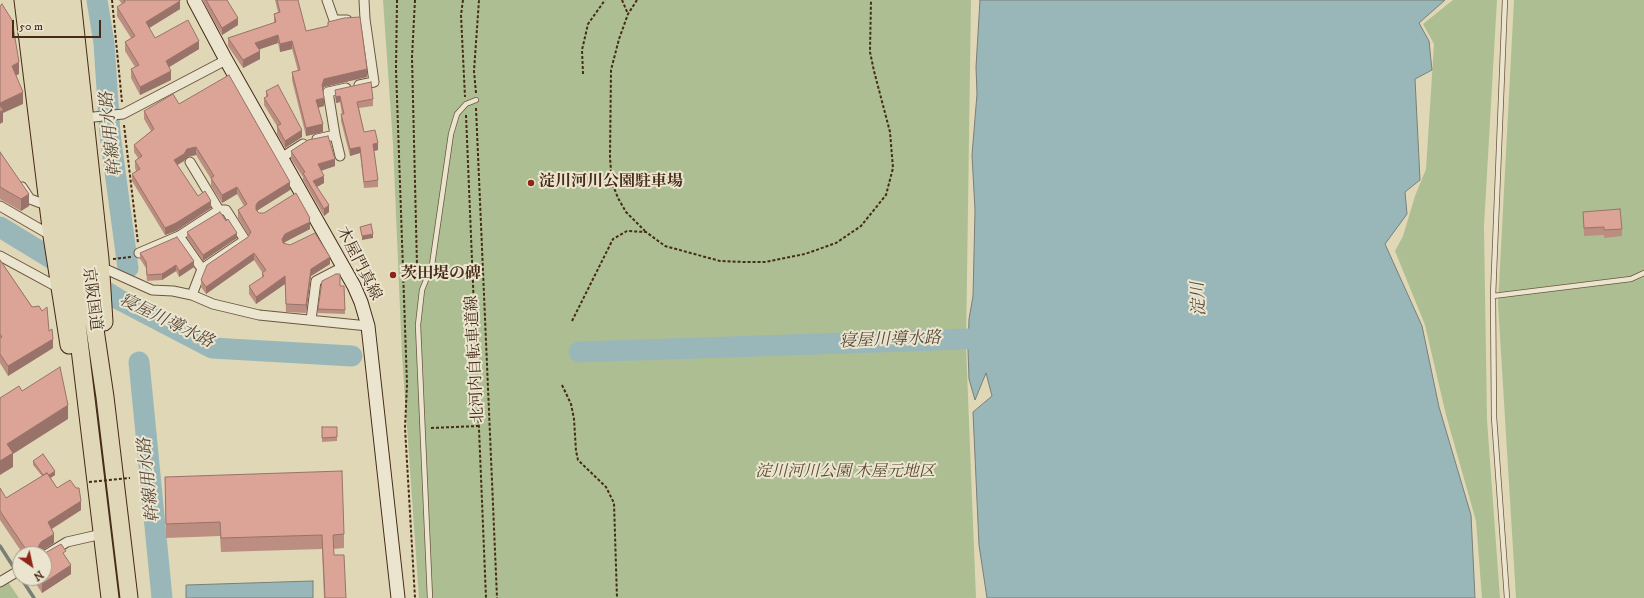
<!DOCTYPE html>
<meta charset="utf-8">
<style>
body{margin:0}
#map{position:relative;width:1644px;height:598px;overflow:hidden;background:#e0d7b7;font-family:"IM FELL DW Pica",serif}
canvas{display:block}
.north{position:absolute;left:12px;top:546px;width:40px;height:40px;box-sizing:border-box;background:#ebe5d0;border:1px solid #a99b86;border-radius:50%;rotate:146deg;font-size:11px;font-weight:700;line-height:16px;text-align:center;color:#462b17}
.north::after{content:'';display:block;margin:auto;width:14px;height:18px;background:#8f2418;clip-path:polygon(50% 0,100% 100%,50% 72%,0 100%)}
.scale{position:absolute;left:12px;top:20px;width:89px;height:18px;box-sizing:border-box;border:2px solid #462b17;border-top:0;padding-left:5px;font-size:12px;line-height:14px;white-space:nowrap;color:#462b17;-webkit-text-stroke:3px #ebe5d0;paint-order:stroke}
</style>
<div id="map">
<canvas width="1644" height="598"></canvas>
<div class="north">N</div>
<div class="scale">50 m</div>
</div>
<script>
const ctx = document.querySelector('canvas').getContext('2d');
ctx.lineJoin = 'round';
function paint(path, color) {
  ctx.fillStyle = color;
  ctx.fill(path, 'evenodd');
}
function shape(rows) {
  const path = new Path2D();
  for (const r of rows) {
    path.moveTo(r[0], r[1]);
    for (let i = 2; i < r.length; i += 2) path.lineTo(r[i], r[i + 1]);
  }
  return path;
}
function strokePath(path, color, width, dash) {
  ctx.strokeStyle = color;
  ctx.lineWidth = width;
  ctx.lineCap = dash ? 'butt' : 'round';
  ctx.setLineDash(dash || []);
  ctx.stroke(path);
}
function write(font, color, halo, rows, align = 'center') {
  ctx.font = font + ' "IM FELL DW Pica","Noto Serif JP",serif';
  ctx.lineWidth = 4;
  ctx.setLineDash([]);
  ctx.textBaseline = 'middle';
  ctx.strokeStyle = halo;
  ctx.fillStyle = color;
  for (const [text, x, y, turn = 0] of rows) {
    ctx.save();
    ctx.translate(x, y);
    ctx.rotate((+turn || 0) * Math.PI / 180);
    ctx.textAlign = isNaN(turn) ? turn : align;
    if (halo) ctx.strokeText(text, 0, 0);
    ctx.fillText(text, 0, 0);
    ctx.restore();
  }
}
paint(shape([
 [383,0,971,0,966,346,976,598,419,598,402,356,393,144],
 [1453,0,1497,0,1484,226,1487,420,1500,598,1482,598,1476,521,1446,415,1425,325,1395,251,1403,236,1415,196,1426,169,1434,44,1423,24],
 [1514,0,1644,0,1644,598,1516,598,1498,304],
 [8,582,19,598,0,598,0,587]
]), '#adbf92');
const water = shape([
 [980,0,1445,0,1419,23,1429,41,1432,70,1415,79,1420,180,1405,192,1407,214,1385,244,1422,326,1439,407,1471,515,1475,598,987,598,979,545,973,412,992,396,986,373,975,400,969,379,968,350,969,319,973,296,975,210,972,155,977,94,976,67,980,0],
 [313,581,313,598,186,598,186,585,313,581]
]);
paint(water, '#99b7b9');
strokePath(water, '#787f78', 1);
strokePath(shape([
 [0,546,20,577],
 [21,578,34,598]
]), '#787f78', 3.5);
strokePath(shape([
 [97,0,104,43,110,134,128,268],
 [0,227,118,299,212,348,352,356],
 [579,352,997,338],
 [139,362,162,598]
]), '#99b7b9', 21);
const lane = shape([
 [1505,0,1493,296,1494,417,1507,598],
 [1493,296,1631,279,1644,273],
 [430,598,418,325,422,290,432,265,451,134,457,114,466,104,476,100]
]);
const street = shape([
 [327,0,334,20,347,20],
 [359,85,374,82,365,19,364,0],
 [84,118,123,114,226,60],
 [335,135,340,156],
 [317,139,335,135,328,92,346,88],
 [281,158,303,144],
 [190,162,219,210],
 [22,187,30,199,49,206],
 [0,206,52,236],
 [139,253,179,236],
 [0,256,59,288],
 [101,267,152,290,173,291,192,295,213,304,259,315,368,326],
 [192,295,202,269,179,236,219,210,226,210,245,240,202,269],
 [311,320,316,281,343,267],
 [44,556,67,542,102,534],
 [0,582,20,570]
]);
const secondary = shape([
 [194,0,226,60,354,286,361,302,368,326,398,598]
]);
const highway = shape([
 [23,0,52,236,69,345],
 [38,0,110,598],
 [55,0,93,316,105,397,129,598],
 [72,0,100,259,104,322]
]);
strokePath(lane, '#6c563f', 6);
strokePath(street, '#6c563f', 11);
strokePath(secondary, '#462b17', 15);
strokePath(highway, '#462b17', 19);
strokePath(shape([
 [112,0,122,102],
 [397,0,396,69,407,384,405,428,415,598],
 [415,0,412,57,417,266,419,275],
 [463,0,461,15,465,97],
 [622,0,628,14],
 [637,0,628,14,619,39,611,70,610,158,612,183,618,198,626,212,645,231],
 [583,74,582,50,588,24,605,0],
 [476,93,474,71,479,0],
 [476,108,497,598],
 [466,115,486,598],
 [124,125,138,243],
 [113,259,131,257],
 [572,321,613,239,627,231,646,232,665,246,720,261,744,262,765,262,805,254,836,243,861,226,886,195,893,168,890,132,874,71,870,52,871,0],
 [562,385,571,404,574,419,576,451,578,460,606,487,614,503,617,598],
 [431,428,478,426]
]), '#462b17', 2, [3, 2]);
strokePath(lane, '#ebe5d0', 4.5);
strokePath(street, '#ebe5d0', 9);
strokePath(secondary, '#ebe5d0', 13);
strokePath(highway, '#e0d7b7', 17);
strokePath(shape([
 [89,482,130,478]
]), '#462b17', 2, [3, 2]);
paint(shape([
 [119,0,180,0,180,9,149,28,155,38,199,49,169,67,171,80,140,95,131,78,131,69,135,67,125,51,125,42,131,38,117,16,117,7,122,4],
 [202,0,227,0,238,25,222,35],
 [275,0,298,0,306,31,328,26,328,22,367,77,324,87,323,90,324,106,318,108,323,132,306,136,292,80,292,72,298,71,292,49,280,52,278,43,259,49,260,59,243,68,228,46,228,38,274,23,274,14,278,12],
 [335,90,373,99,373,106,359,108,364,132,378,150,374,151,378,180,378,187,364,188,360,153,350,156,341,121,341,114,342,114,340,102,336,103,335,97],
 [266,91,302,137,285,148,277,134,277,126,264,105,264,98,266,97],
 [179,104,290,190,258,210,257,211,259,213,310,218,310,229,285,242,284,243,330,264,311,276,306,313,286,312,285,284,256,304,249,294,249,286,262,278,262,272,254,260,206,294,201,287,201,280,248,237,249,236,238,218,238,210,244,206,237,194,222,203,211,186,211,179,196,155,187,157,184,161,177,165,198,196,211,208,176,231,165,235,132,181,132,174,136,171,135,168,135,161,138,158,134,152,134,145,151,131,144,119,144,111],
 [291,151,335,166,321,170,324,183,317,187,329,212,324,216,303,180,303,177,291,159],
 [0,152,29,206,21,211,0,199],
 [1583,212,1622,229,1622,236,1604,238,1604,235,1584,236],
 [187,232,237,238,203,261,187,238],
 [140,253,194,267,179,277,176,271,162,280,147,281,146,268,140,259],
 [0,260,49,331,53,348,8,376,0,363],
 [340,286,344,286,345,314,318,313,318,309],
 [322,427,337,427,337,441,322,442],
 [33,461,55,475,51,478,57,488,81,510,52,529,54,543,41,551,45,553,66,557,71,574,42,593,32,578,44,578,44,554,23,554,0,520,0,488,6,498,42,476,33,465],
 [165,477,344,534,344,548,333,549,334,555,346,598,324,598,322,549,221,552,220,536,166,538]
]), '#bc8d81');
paint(shape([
 [180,1,180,9,146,30,146,22],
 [238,18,238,25,222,35,222,28],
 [278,35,278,43,255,51,255,43],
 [199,41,199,49,166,69,166,61],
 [292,41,292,49,280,52,280,44],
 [260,51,260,59,243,68,243,60],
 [19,62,19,74,12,78,12,66],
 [367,69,367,77,324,87,322,93,322,85,324,79],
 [171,71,171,80,140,95,140,87],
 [23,92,23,104,3,113,3,122,0,124,0,103],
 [340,96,340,102,336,103,336,97],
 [324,98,324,106,316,108,316,100],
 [323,124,323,132,306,136,306,128],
 [302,130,302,137,285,148,285,141],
 [378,143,378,150,373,151,373,144],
 [196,147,196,155,187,157,184,161,174,167,174,160,187,149],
 [360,147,360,153,350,156,350,149],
 [335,159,335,166,318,172,318,164],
 [324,176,324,183,313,189,313,181],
 [290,182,290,190,258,210,256,213,256,205,258,202],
 [237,187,237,194,222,203,222,195],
 [29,194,29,206,21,211,21,199],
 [211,201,211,208,176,231,165,235,165,228],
 [329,205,329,212,324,216,324,209],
 [310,218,310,229,285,242,282,246,282,239,285,234],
 [237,233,237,238,203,261,203,255],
 [373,234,373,238,362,240,362,236],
 [254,253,254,260,206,294,206,287],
 [330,257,330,264,311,276,306,313,306,305,311,269],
 [194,261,194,267,179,277,179,271],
 [176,265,176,271,162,280,162,274],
 [285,276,285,284,256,304,256,297],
 [53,339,53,348,8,376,8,366],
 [68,405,68,419,13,454,13,467,0,475,0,461,7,444],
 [55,471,55,475,45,481,45,478],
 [81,501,81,510,48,531,48,522],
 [54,534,54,543,41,551,39,554,38,547,41,542],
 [71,565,71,574,42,593,42,584]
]), '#997369');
const building = shape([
 [124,0,180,0,180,1,146,22,155,38,188,20,199,41,166,61,171,71,140,87,131,69,139,65,125,42,135,36,117,7,125,2,124,0],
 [206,0,227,0,238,18,222,28,206,0],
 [277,0,298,0,306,31,328,26,328,22,344,18,360,17,367,69,324,79,322,85,324,98,316,100,323,124,306,128,292,72,300,70,292,41,280,44,278,35,255,43,260,51,243,60,228,38,276,22,274,14,280,12,277,0],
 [2,4,12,20,19,62,12,66,23,92,0,103,0,6,2,4],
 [229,75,290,182,258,202,256,205,256,210,259,213,264,213,296,193,310,218,309,219,310,222,285,234,282,239,283,243,290,245,315,233,330,257,311,269,306,305,286,304,285,276,256,297,249,286,264,276,262,273,266,270,254,253,206,287,201,280,207,265,248,237,251,232,238,210,247,204,237,187,222,195,211,178,214,176,196,147,187,149,184,154,174,160,198,196,205,191,211,201,176,223,165,228,132,174,140,169,135,161,142,156,134,145,154,129,144,111,173,94,179,104,229,75],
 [371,82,373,99,357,102,364,132,375,130,378,143,373,144,378,180,364,182,360,147,350,149,341,114,344,114,340,96,336,97,335,90,371,82],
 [278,85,302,130,285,141,277,126,281,124,264,98,268,96,266,91,278,85],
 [0,105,3,110,0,112,0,105],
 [328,136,335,159,318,164,324,176,313,181,329,205,324,209,303,173,305,172,291,151,308,140,328,136],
 [0,152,29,194,21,199,0,187,0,152],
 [1620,209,1622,229,1604,230,1604,227,1584,228,1583,212,1620,209],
 [220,212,226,221,228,219,237,233,203,255,187,232,220,212],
 [371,224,373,234,362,236,360,227,371,224],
 [177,237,194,261,179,271,176,265,162,274,147,275,146,262,140,253,177,237],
 [0,260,32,307,39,306,42,311,47,307,49,331,52,329,53,339,8,366,0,354,0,338,2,337,0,334,0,260],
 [336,274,340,274,340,286,344,286,345,310,318,309,322,281,336,274],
 [60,367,68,405,7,444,13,453,0,461,0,398,19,386,22,391,60,367],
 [322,427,337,427,337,437,322,438,322,427],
 [43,454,55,471,49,475,47,473,43,475,33,461,43,454],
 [342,471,344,534,333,535,334,555,344,555,346,598,325,598,322,535,221,538,220,522,166,524,165,477,342,471],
 [47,473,57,488,70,480,76,488,79,488,81,501,48,522,54,534,41,542,38,547,39,550,45,553,61,544,66,551,63,553,71,565,42,584,38,578,44,578,44,554,29,554,0,511,0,488,6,498,47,473]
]);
paint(building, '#dba496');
strokePath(building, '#997369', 1);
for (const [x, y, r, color] of [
 [531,183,4,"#8f2418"],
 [393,275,4,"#8f2418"]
]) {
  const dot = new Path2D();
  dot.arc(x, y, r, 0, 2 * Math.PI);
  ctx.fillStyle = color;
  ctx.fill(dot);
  strokePath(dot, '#ebe5d0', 1.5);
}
write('bold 16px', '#462b17', '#ebe5d0', [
 ["淀川河川公園駐車場",539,183],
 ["茨田堤の碑",401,275]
], 'left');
write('16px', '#462b17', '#ebe5d0', [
 ["木屋門真線",358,264,63],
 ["京阪国道",91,299,83],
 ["北河内自転車道線",476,359,-93]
]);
write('italic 16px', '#5b4930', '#ebe5d0', [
 ["淀川河川公園 木屋元地区",845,473]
]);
write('italic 17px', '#574737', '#ebe5d0', [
 ["幹線用水路",112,134,-96],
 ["淀川",1200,299,-93],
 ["寝屋川導水路",166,322,26],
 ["寝屋川導水路",890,341,-2],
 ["幹線用水路",150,480,-96]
]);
</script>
